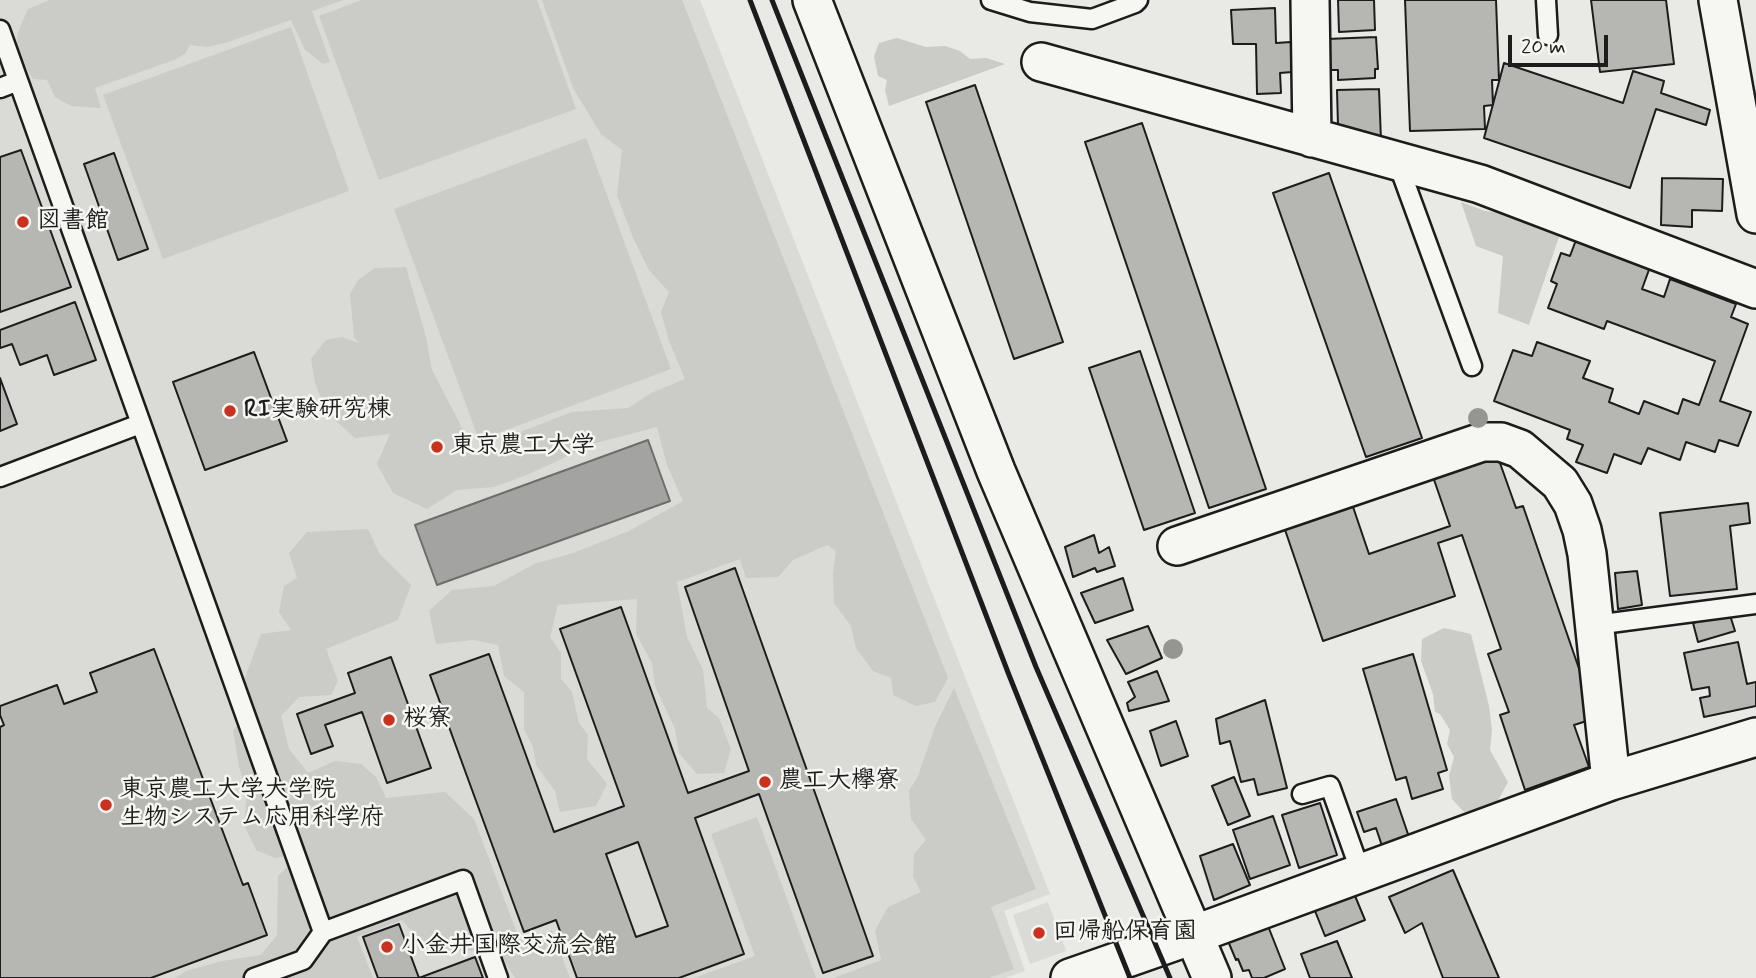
<!DOCTYPE html>
<meta charset="utf-8">
<style>
body{margin:0}
#map{position:relative;width:1756px;height:978px;overflow:hidden;background:#e9e9e5;font-family:Mynerve,sans-serif}
canvas{display:block}
.scale{position:absolute;left:1508px;top:35px;width:100px;height:32px;box-sizing:border-box;border:4px solid #1c1c1c;border-top:0;padding-left:9px;font-size:21px;line-height:24px;white-space:nowrap;color:#1c1c1c;-webkit-text-stroke:5px #f6f6f2;paint-order:stroke}
</style>
<div id="map">
<canvas width="1756" height="978"></canvas>
<div class="scale">20 m</div>
</div>
<script>
const ctx = document.querySelector('canvas').getContext('2d');
ctx.lineJoin = 'round';
function paint(path, color) {
  ctx.fillStyle = color;
  ctx.fill(path, 'evenodd');
}
function shape(rows) {
  const path = new Path2D();
  for (const r of rows) {
    path.moveTo(r[0], r[1]);
    for (let i = 2; i < r.length; i += 2) path.lineTo(r[i], r[i + 1]);
  }
  return path;
}
function strokePath(path, color, width, dash) {
  ctx.strokeStyle = color;
  ctx.lineWidth = width;
  ctx.lineCap = dash ? 'butt' : 'round';
  ctx.setLineDash(dash || []);
  ctx.stroke(path);
}
function write(font, color, halo, rows, align = 'center') {
  ctx.font = font + ' Mynerve,"Klee One",sans-serif';
  ctx.lineWidth = 5;
  ctx.setLineDash([]);
  ctx.textBaseline = 'middle';
  ctx.strokeStyle = halo;
  ctx.fillStyle = color;
  for (const [text, x, y, turn = 0] of rows) {
    ctx.save();
    ctx.translate(x, y);
    ctx.rotate((+turn || 0) * Math.PI / 180);
    ctx.textAlign = isNaN(turn) ? turn : align;
    if (halo) ctx.strokeText(text, 0, 0);
    ctx.fillText(text, 0, 0);
    ctx.restore();
  }
}
paint(shape([
 [0,0,700,0,1050,894,1004,911,1025,971,1005,978,0,978],
 [1048,902,1066,951,1030,964,1013,915]
]), '#dadad6');
paint(shape([
 [50,0,343,0,312,11,330,62,323,64,305,50,291,20,225,43,207,47,190,45,185,54,174,60,95,88,101,108,71,106,55,97,47,80,33,79,16,50,18,32,28,9],
 [362,0,537,0,576,109,379,180,319,16],
 [542,0,682,0,948,678,935,702,916,706,893,695,891,678,873,671,856,648,851,626,834,603,833,573,836,551,827,545,793,560,778,577,746,578,740,559,677,582,687,637,703,670,707,708,719,718,731,749,724,773,697,774,679,753,675,729,655,686,652,663,636,634,637,599,558,605,550,637,561,653,561,679,572,692,579,723,588,735,587,759,607,784,596,806,560,812,555,791,536,765,533,747,524,729,524,692,504,676,498,645,473,640,436,644,429,611,452,590,494,586,534,564,573,553,629,531,683,501,667,465,657,427,596,443,529,474,494,487,457,490,427,509,393,493,377,464,390,434,355,438,327,413,315,383,311,359,326,340,342,337,359,343,354,337,350,294,358,280,375,268,406,267,426,337,432,370,459,422,473,455,500,451,523,431,572,412,628,408,651,393,685,379,669,341,661,312,669,292,648,269,632,235,617,195,622,150,601,134,573,88],
 [291,27,349,191,163,259,103,95],
 [897,38,926,47,945,46,960,51,970,59,986,58,1005,64,889,106,885,90,887,80,878,76,874,56,879,43],
 [586,138,671,369,479,440,394,209],
 [1461,202,1485,211,1523,214,1561,231,1529,325,1498,313,1503,256,1476,246],
 [368,529,379,553,411,585,398,620,326,649,338,681,331,695,299,697,281,716,289,749,308,773,335,761,361,764,376,777,386,798,445,792,474,819,520,941,552,930,570,978,515,978,504,960,473,951,443,950,419,939,402,920,357,937,373,978,175,978,186,971,222,961,261,955,277,935,278,876,300,855,275,858,256,850,244,825,247,793,239,767,233,730,250,713,245,678,261,634,291,630,279,612,284,586,297,578,289,553,307,532],
 [1444,628,1471,634,1489,706,1492,730,1490,750,1508,782,1495,806,1464,812,1452,799,1449,776,1454,757,1447,744,1450,730,1440,714,1435,712,1433,694,1421,661,1422,639],
 [954,688,1036,889,991,907,1014,969,989,978,834,978,881,960,875,931,888,907,921,892,913,877,914,854,926,840,911,819,909,791,918,776,935,727],
 [757,817,816,978,694,978,755,956,711,834]
]), '#cbcbc7');
const water = shape([
 [648,440,670,501,437,585,415,525,648,440]
]);
paint(water, '#a3a3a1');
strokePath(water, '#6d6d6c', 2);
const building = shape([
 [1338,0,1374,0,1375,30,1339,32,1338,0],
 [1405,0,1496,0,1499,80,1492,80,1493,105,1484,106,1485,129,1410,131,1405,0],
 [1591,0,1666,0,1674,64,1600,72,1591,0],
 [1275,8,1276,43,1291,42,1292,72,1280,73,1281,93,1257,94,1256,44,1233,44,1231,10,1275,8],
 [1376,37,1378,69,1375,69,1375,78,1338,80,1338,70,1329,70,1327,39,1376,37],
 [1504,63,1623,103,1633,71,1664,81,1661,93,1710,110,1706,125,1656,109,1630,188,1484,138,1504,63],
 [975,85,1063,342,1014,359,926,102,975,85],
 [1379,89,1381,140,1338,126,1337,90,1379,89],
 [1142,123,1266,489,1209,508,1085,142,1142,123],
 [21,150,71,287,0,312,0,157,21,150],
 [114,153,148,249,118,260,84,164,114,153],
 [1329,173,1422,438,1366,457,1273,193,1329,173],
 [1662,178,1723,179,1722,211,1692,210,1692,227,1661,225,1662,178],
 [1576,240,1650,267,1642,289,1664,297,1670,279,1736,304,1731,317,1748,324,1720,401,1751,412,1738,446,1719,440,1715,452,1686,442,1680,460,1648,448,1641,464,1614,454,1607,473,1576,462,1583,445,1567,439,1570,430,1494,401,1513,350,1532,356,1537,342,1590,361,1583,378,1613,389,1609,402,1639,414,1644,401,1678,414,1683,399,1699,405,1715,361,1607,321,1604,329,1548,308,1557,284,1551,281,1561,253,1570,256,1576,240],
 [75,302,96,360,54,375,47,355,20,365,12,344,0,348,0,330,75,302],
 [1140,351,1195,513,1144,530,1089,368,1140,351],
 [254,352,287,441,205,470,173,382,254,352],
 [0,378,17,424,0,431,0,378],
 [1495,449,1516,508,1523,506,1596,718,1574,725,1589,767,1525,790,1500,715,1509,712,1488,654,1501,649,1462,535,1438,543,1455,596,1323,641,1282,521,1350,498,1369,554,1450,526,1431,471,1495,449],
 [1748,503,1750,523,1730,526,1737,589,1670,596,1660,513,1748,503],
 [1094,535,1099,553,1109,547,1115,566,1097,572,1095,568,1073,577,1065,547,1094,535],
 [735,568,873,956,823,973,759,794,695,818,744,954,679,978,577,978,556,920,524,932,430,675,489,654,554,832,624,806,560,629,621,607,688,793,749,771,685,587,735,568],
 [638,842,668,926,636,937,606,854,638,842],
 [1637,571,1642,605,1618,609,1615,573,1637,571],
 [1123,578,1133,610,1095,623,1081,593,1123,578],
 [1729,612,1735,631,1698,642,1693,623,1729,612],
 [1148,626,1162,658,1126,674,1107,640,1148,626],
 [1738,642,1747,684,1756,682,1756,706,1704,717,1700,698,1710,696,1709,687,1692,690,1684,653,1738,642],
 [154,649,243,885,248,883,267,935,151,978,0,978,0,727,4,725,0,715,0,706,57,685,64,704,97,692,90,673,154,649],
 [1413,654,1447,770,1438,773,1443,789,1412,799,1406,777,1396,780,1363,669,1413,654],
 [391,657,431,768,387,783,362,712,325,725,333,746,311,754,297,714,355,693,348,673,391,657],
 [1157,671,1169,701,1129,711,1127,703,1135,697,1128,682,1157,671],
 [1265,700,1287,788,1258,795,1254,779,1241,782,1230,741,1220,744,1216,719,1265,700],
 [1176,721,1188,756,1161,766,1150,731,1176,721],
 [1234,777,1250,816,1228,825,1212,786,1234,777],
 [1396,799,1409,837,1382,846,1376,828,1364,832,1357,812,1396,799],
 [1320,803,1337,855,1299,868,1282,815,1320,803],
 [1273,816,1290,865,1250,879,1233,830,1273,816],
 [1233,844,1250,885,1214,900,1200,856,1233,844],
 [1453,870,1499,978,1443,978,1422,923,1405,933,1389,897,1453,870],
 [1353,891,1365,920,1325,936,1313,906,1353,891],
 [399,924,419,978,475,957,483,978,378,978,363,937,399,924],
 [1268,926,1285,969,1264,978,1252,978,1249,970,1243,971,1238,959,1236,960,1228,941,1268,926],
 [1337,941,1352,978,1310,978,1301,954,1337,941]
]);
paint(building, '#b6b6b3');
strokePath(building, '#1c1c1c', 2);
const service = shape([
 [991,0,1030,12,1092,19,1135,3,1138,0],
 [1546,0,1548,35],
 [0,30,323,932],
 [0,88,18,81],
 [1397,161,1472,366],
 [0,477,140,424],
 [1595,625,1756,604],
 [1302,794,1330,786,1361,873],
 [254,978,303,960,323,932,463,880,498,978]
]);
const minor = shape([
 [812,0,996,471,1212,978],
 [1310,0,1312,138],
 [1718,0,1756,214],
 [1041,62,1480,184,1756,289],
 [1177,546,1482,442,1501,442,1520,449,1560,483,1573,504,1582,530,1587,554,1611,781],
 [1070,978,1193,935,1611,781,1756,737]
]);
strokePath(service, '#1c1c1c', 23);
strokePath(minor, '#1c1c1c', 42);
strokePath(service, '#f6f6f2', 18);
strokePath(minor, '#f6f6f2', 37);
strokePath(shape([
 [750,0,1009,675,1130,978],
 [772,0,1036,667,1170,978]
]), '#1c1c1c', 5);
ctx.fillStyle = '#959592';
for (const [x, y] of [
 [1478,418],
 [1173,649]
]) {
  ctx.beginPath();
  ctx.arc(x, y, 10, 0, 2 * Math.PI);
  ctx.fill();
}
for (const [x, y, r, color] of [
 [23,222,7,"#c8321e"],
 [230,411,7,"#c8321e"],
 [437,447,7,"#c8321e"],
 [389,720,7,"#c8321e"],
 [765,782,7,"#c8321e"],
 [106,805,7,"#c8321e"],
 [1039,933,7,"#c8321e"],
 [387,947,7,"#c8321e"]
]) {
  const dot = new Path2D();
  dot.arc(x, y, r, 0, 2 * Math.PI);
  ctx.fillStyle = color;
  ctx.fill(dot);
  strokePath(dot, '#f6f6f2', 2.5);
}
write('bold 24px', '#1c1c1c', '#f6f6f2', [
 ["図書館",37,222],
 ["RI実験研究棟",244,411],
 ["東京農工大学",451,447],
 ["桜寮",403,720],
 ["農工大欅寮",779,782],
 ["東京農工大学大学院",120,791],
 ["生物システム応用科学府",120,819],
 ["回帰船保育園",1053,933],
 ["小金井国際交流会館",401,947]
], 'left');
</script>
